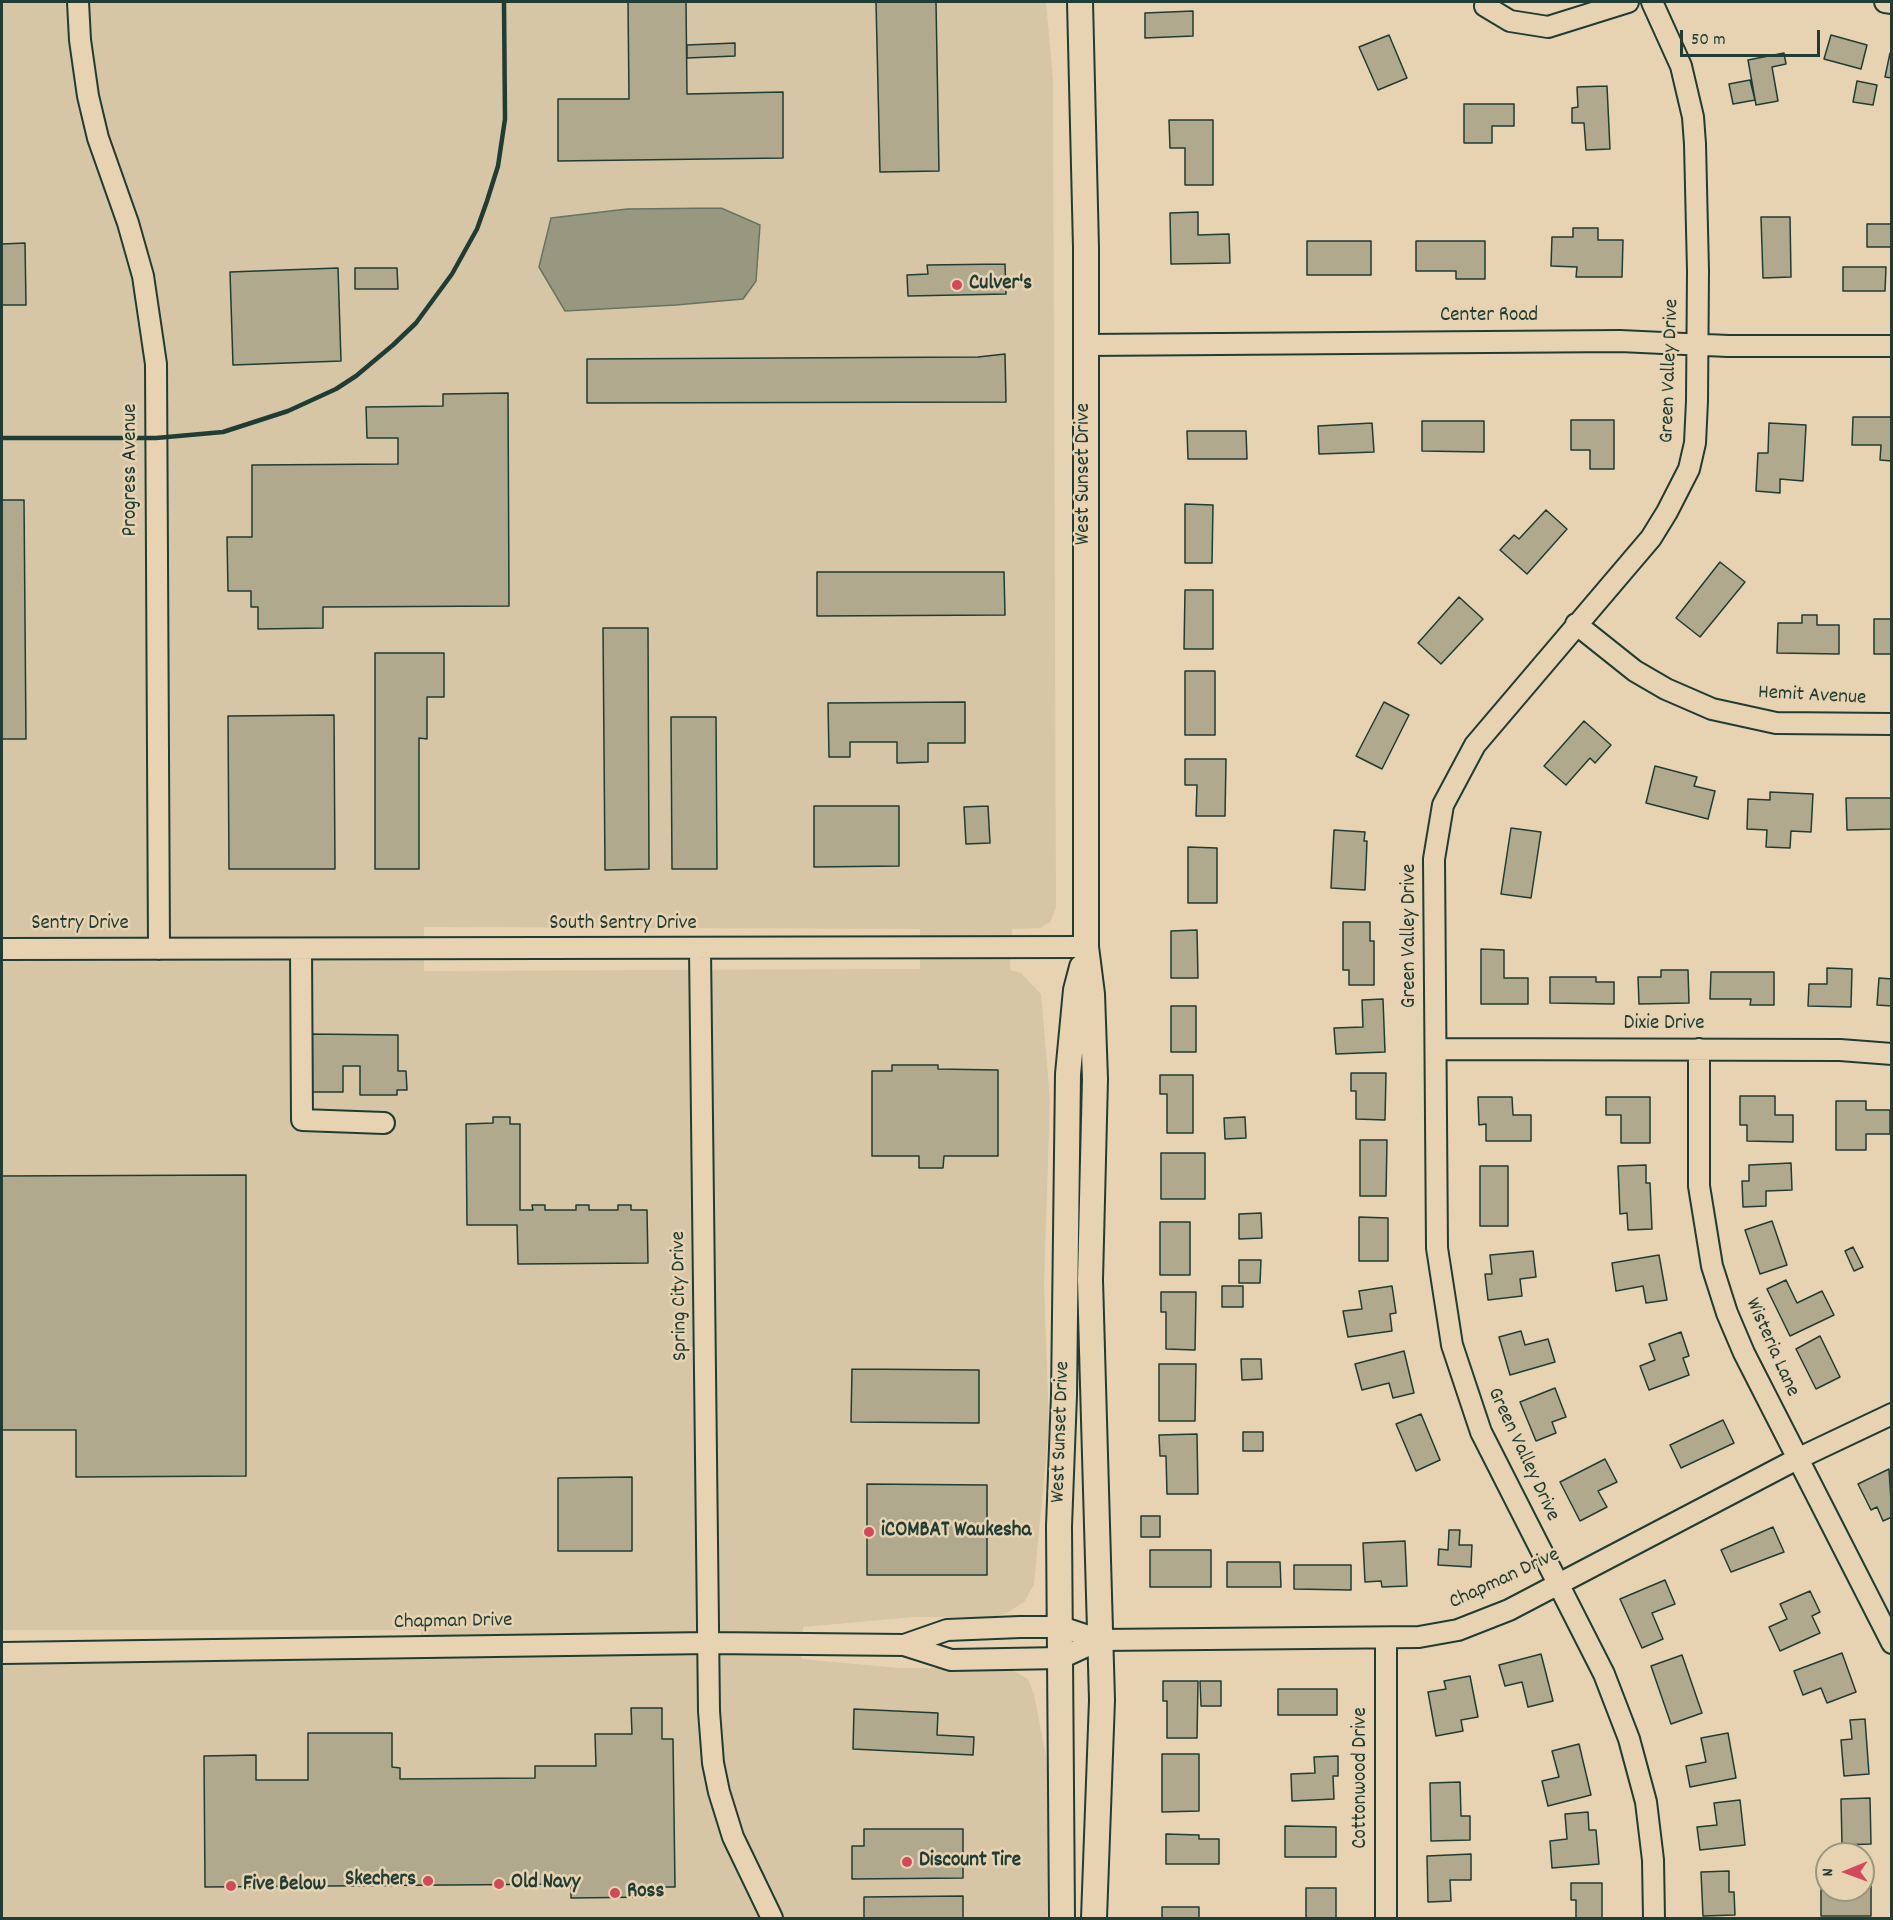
<!DOCTYPE html>
<style>
body{margin:0}
#map{position:relative;width:1893px;height:1920px;overflow:hidden;background:#e7d3b1;font-family:Dekko,sans-serif}
canvas{display:block}
.frame{position:absolute;inset:0;border:3px solid #1f3d34;pointer-events:none}
.north{position:absolute;left:1815px;top:1842px;width:60px;height:60px;box-sizing:border-box;background:#e7d3b1;border:2px solid #97977f;border-radius:50%;rotate:269deg;font-size:16px;font-weight:700;line-height:24px;text-align:center;color:#1f3d34}
.north::after{content:'';display:block;margin:auto;width:21px;height:27px;background:#d1495b;clip-path:polygon(50% 0,100% 100%,50% 72%,0 100%)}
.scale{position:absolute;left:1680px;top:30px;width:140px;height:27px;box-sizing:border-box;border:3px solid #1f3d34;border-top:0;padding-left:8px;font-size:18px;line-height:21px;white-space:nowrap;color:#1f3d34;-webkit-text-stroke:4px #e7d3b1;paint-order:stroke}
</style>
<div id="map">
<canvas width="1893" height="1920"></canvas>
<div class="frame"></div>
<div class="north">N</div>
<div class="scale">50 m</div>
</div>
<script>
const ctx = document.querySelector('canvas').getContext('2d');
ctx.lineJoin = 'round';
function paint(path, color) {
  ctx.fillStyle = color;
  ctx.fill(path, 'evenodd');
}
function shape(rows) {
  const path = new Path2D();
  for (const r of rows) {
    path.moveTo(r[0], r[1]);
    for (let i = 2; i < r.length; i += 2) path.lineTo(r[i], r[i + 1]);
  }
  return path;
}
function strokePath(path, color, width, dash) {
  ctx.strokeStyle = color;
  ctx.lineWidth = width;
  ctx.lineCap = dash ? 'butt' : 'round';
  ctx.setLineDash(dash || []);
  ctx.stroke(path);
}
function write(font, color, halo, rows, align = 'center') {
  ctx.font = font + ' Dekko,sans-serif';
  ctx.lineWidth = 5;
  ctx.setLineDash([]);
  ctx.textBaseline = 'middle';
  ctx.strokeStyle = halo;
  ctx.fillStyle = color;
  for (const [text, x, y, turn = 0] of rows) {
    ctx.save();
    ctx.translate(x, y);
    ctx.rotate((+turn || 0) * Math.PI / 180);
    ctx.textAlign = isNaN(turn) ? turn : align;
    if (halo) ctx.strokeText(text, 0, 0);
    ctx.fillText(text, 0, 0);
    ctx.restore();
  }
}
paint(shape([
 [2,2,1046,2,1053,80,1056,908,1050,922,1040,928,1012,929,1010,970,1021,973,1041,994,1050,1099,1044,1284,1049,1427,1034,1584,1025,1601,1007,1613,993,1617,914,1617,803,1627,802,1659,900,1668,1009,1668,1028,1679,1034,1694,1050,1778,1047,1918,2,1918,2,1662,421,1659,421,1630,2,1630],
 [424,927,920,929,920,969,424,971]
]), '#d6c6a6');
const water = shape([
 [721,208,760,225,756,281,743,299,676,305,565,311,539,267,551,218,627,209,721,208]
]);
paint(water, '#989880');
strokePath(water, '#687462', 1.5);
const building = shape([
 [628,2,686,2,687,94,783,92,783,158,558,161,558,99,629,99,628,2],
 [876,2,936,2,939,171,880,172,876,2],
 [1193,11,1193,36,1145,38,1145,13,1193,11],
 [1389,35,1407,78,1378,90,1359,47,1389,35],
 [1831,35,1867,45,1861,69,1824,59,1831,35],
 [735,43,735,56,687,58,687,45,735,43],
 [1784,53,1786,64,1772,67,1778,101,1756,105,1748,60,1784,53],
 [1890,53,1892,53,1892,78,1885,77,1890,53],
 [1750,80,1755,100,1733,104,1729,84,1750,80],
 [1857,81,1877,85,1873,105,1853,102,1857,81],
 [1607,86,1610,149,1586,150,1584,123,1572,123,1572,108,1578,107,1577,87,1607,86],
 [1464,104,1514,104,1514,126,1492,126,1492,143,1464,143,1464,104],
 [1169,120,1213,120,1213,185,1185,185,1185,148,1170,148,1169,120],
 [1198,212,1198,235,1229,234,1230,263,1171,264,1170,213,1198,212],
 [1761,217,1790,217,1791,277,1763,278,1761,217],
 [1867,224,1892,224,1892,247,1867,247,1867,224],
 [1573,228,1598,228,1598,240,1623,240,1622,277,1576,277,1577,267,1551,266,1552,237,1573,237,1573,228],
 [1307,241,1371,241,1371,275,1307,275,1307,241],
 [1416,241,1485,241,1485,279,1456,279,1456,271,1416,271,1416,241],
 [25,243,26,305,2,305,2,244,25,243],
 [1005,264,1006,294,908,296,907,275,928,274,927,265,1005,264],
 [1843,267,1886,267,1885,291,1843,291,1843,267],
 [338,268,341,361,233,365,230,272,338,268],
 [355,268,397,268,398,289,355,289,355,268],
 [1005,354,1006,402,587,403,587,359,978,357,1005,354],
 [508,393,509,606,323,607,323,628,258,629,258,607,251,607,251,591,228,591,227,537,252,537,252,465,398,464,398,438,367,438,366,407,443,406,443,394,508,393],
 [1853,417,1892,417,1892,461,1880,460,1881,445,1852,445,1853,417],
 [1571,420,1614,420,1614,469,1590,469,1590,450,1571,450,1571,420],
 [1422,421,1484,421,1484,452,1422,451,1422,421],
 [1372,423,1374,452,1319,454,1318,426,1372,423],
 [1769,423,1806,425,1803,481,1780,479,1780,493,1756,491,1758,453,1768,453,1769,423],
 [1187,431,1246,431,1247,459,1188,459,1187,431],
 [2,500,24,500,26,739,2,739,2,500],
 [1185,504,1213,505,1212,563,1185,563,1185,504],
 [1546,510,1567,529,1527,574,1500,550,1514,535,1519,539,1546,510],
 [1720,562,1745,582,1700,637,1676,618,1720,562],
 [817,572,1004,572,1005,615,817,616,817,572],
 [1185,590,1213,590,1213,649,1184,649,1185,590],
 [1459,597,1483,619,1441,664,1418,643,1459,597],
 [1802,615,1817,615,1817,625,1839,625,1839,654,1777,653,1778,623,1802,623,1802,615],
 [1874,619,1892,619,1892,654,1874,654,1874,619],
 [603,628,648,628,649,869,605,870,603,628],
 [375,653,444,653,444,697,427,697,427,739,419,738,419,869,375,869,375,653],
 [1185,671,1215,671,1215,735,1185,735,1185,671],
 [965,702,965,743,928,743,928,762,897,763,897,742,850,742,850,757,829,757,828,703,965,702],
 [1384,702,1409,715,1382,769,1356,756,1384,702],
 [334,715,335,869,229,869,228,716,334,715],
 [671,717,716,717,717,869,672,869,671,717],
 [1584,721,1611,745,1595,763,1590,758,1566,785,1544,766,1584,721],
 [1185,759,1226,759,1225,816,1196,816,1197,785,1185,785,1185,759],
 [1655,766,1697,777,1694,786,1715,791,1708,819,1646,803,1655,766],
 [1770,792,1813,794,1811,832,1791,831,1790,848,1766,847,1767,830,1747,829,1748,799,1770,800,1770,792],
 [1846,798,1892,798,1892,829,1847,830,1846,798],
 [814,806,899,806,899,866,814,867,814,806],
 [988,806,990,843,966,844,964,807,988,806],
 [1511,828,1541,832,1531,898,1501,894,1511,828],
 [1334,830,1365,832,1364,841,1367,841,1365,890,1331,888,1334,830],
 [1188,847,1217,848,1217,903,1188,903,1188,847],
 [1343,922,1370,922,1370,941,1374,941,1374,985,1349,985,1349,970,1343,970,1343,922],
 [1197,930,1198,978,1171,978,1171,931,1197,930],
 [1481,949,1504,950,1504,978,1528,978,1528,1004,1481,1004,1481,949],
 [1827,968,1852,969,1851,1007,1808,1006,1809,984,1827,984,1827,968],
 [1661,970,1688,970,1689,1003,1639,1004,1638,977,1661,977,1661,970],
 [1711,972,1774,972,1774,1005,1750,1005,1751,999,1710,999,1711,972],
 [1550,977,1596,977,1596,982,1614,982,1614,1004,1550,1003,1550,977],
 [1879,978,1892,979,1892,1006,1877,1005,1879,978],
 [1383,999,1385,1052,1336,1054,1334,1028,1363,1027,1362,1000,1383,999],
 [1171,1006,1196,1006,1196,1052,1171,1052,1171,1006],
 [309,1034,398,1035,398,1071,406,1071,407,1090,397,1090,397,1095,360,1095,360,1066,343,1066,343,1092,309,1092,309,1034],
 [892,1065,938,1065,938,1069,998,1070,998,1156,944,1156,943,1168,919,1168,919,1156,872,1156,872,1071,892,1071,892,1065],
 [1351,1073,1386,1073,1385,1120,1356,1119,1356,1091,1351,1091,1351,1073],
 [1160,1075,1193,1075,1193,1133,1167,1133,1167,1094,1160,1094,1160,1075],
 [1740,1096,1775,1096,1775,1115,1793,1115,1793,1142,1747,1141,1747,1125,1740,1125,1740,1096],
 [1478,1097,1512,1097,1513,1115,1531,1115,1531,1141,1486,1141,1486,1124,1479,1125,1478,1097],
 [1606,1097,1650,1097,1650,1143,1621,1143,1621,1115,1606,1115,1606,1097],
 [1836,1101,1866,1101,1866,1110,1890,1110,1890,1134,1866,1134,1866,1150,1836,1150,1836,1101],
 [493,1117,510,1117,510,1124,520,1124,520,1210,533,1210,532,1205,545,1205,545,1210,576,1210,576,1205,589,1205,589,1210,618,1210,618,1205,631,1205,631,1210,647,1210,648,1263,518,1264,517,1225,467,1225,466,1124,493,1123,493,1117],
 [1245,1117,1246,1138,1225,1139,1224,1118,1245,1117],
 [1360,1140,1387,1140,1386,1196,1360,1196,1360,1140],
 [1161,1153,1205,1153,1205,1199,1161,1199,1161,1153],
 [1791,1163,1792,1190,1766,1191,1766,1206,1743,1207,1742,1181,1749,1181,1749,1165,1791,1163],
 [1646,1165,1646,1183,1650,1183,1652,1229,1628,1230,1627,1213,1620,1214,1618,1166,1646,1165],
 [1480,1166,1508,1166,1508,1226,1480,1226,1480,1166],
 [246,1175,246,1476,76,1477,76,1430,2,1430,2,1176,246,1175],
 [1261,1213,1262,1238,1239,1239,1239,1214,1261,1213],
 [1359,1217,1388,1218,1388,1261,1359,1261,1359,1217],
 [1772,1221,1787,1265,1760,1274,1745,1230,1772,1221],
 [1160,1222,1190,1222,1190,1275,1160,1275,1160,1222],
 [1853,1247,1863,1267,1854,1271,1845,1251,1853,1247],
 [1533,1251,1536,1277,1520,1279,1522,1296,1488,1300,1485,1274,1492,1274,1490,1255,1533,1251],
 [1659,1255,1667,1300,1646,1303,1643,1286,1616,1291,1612,1263,1659,1255],
 [1239,1260,1261,1260,1260,1283,1239,1283,1239,1260],
 [1786,1280,1797,1303,1822,1291,1834,1315,1790,1336,1767,1289,1786,1280],
 [1222,1286,1243,1286,1243,1307,1222,1307,1222,1286],
 [1392,1286,1396,1313,1390,1314,1392,1331,1348,1337,1343,1311,1362,1309,1359,1291,1392,1286],
 [1161,1292,1196,1292,1195,1350,1166,1349,1166,1312,1161,1312,1161,1292],
 [1521,1331,1525,1345,1548,1339,1555,1362,1510,1375,1499,1337,1521,1331],
 [1681,1332,1689,1356,1683,1358,1689,1375,1649,1390,1640,1366,1655,1360,1649,1344,1681,1332],
 [1820,1336,1840,1377,1816,1389,1796,1349,1820,1336],
 [1404,1351,1414,1393,1393,1398,1389,1383,1362,1390,1355,1364,1404,1351],
 [1241,1359,1261,1359,1262,1379,1242,1380,1241,1359],
 [1159,1364,1196,1364,1195,1421,1159,1421,1159,1364],
 [852,1369,979,1370,979,1423,851,1422,852,1369],
 [1555,1388,1566,1417,1552,1422,1556,1433,1536,1441,1520,1402,1555,1388],
 [1421,1414,1440,1460,1416,1471,1396,1424,1421,1414],
 [1723,1420,1734,1443,1681,1468,1670,1445,1723,1420],
 [1243,1432,1263,1432,1263,1451,1243,1451,1243,1432],
 [1197,1434,1198,1494,1167,1494,1166,1456,1160,1456,1159,1435,1197,1434],
 [1605,1459,1617,1482,1598,1491,1607,1507,1580,1521,1560,1482,1605,1459],
 [1889,1469,1892,1517,1883,1521,1877,1507,1871,1510,1858,1484,1889,1469],
 [632,1477,632,1551,558,1551,558,1478,632,1477],
 [867,1484,987,1485,987,1575,867,1575,867,1484],
 [1141,1516,1160,1516,1160,1537,1141,1537,1141,1516],
 [1773,1527,1784,1552,1731,1572,1721,1550,1773,1527],
 [1449,1530,1460,1530,1459,1545,1472,1545,1471,1567,1438,1565,1439,1549,1448,1550,1449,1530],
 [1405,1541,1407,1586,1382,1587,1381,1581,1365,1582,1363,1543,1405,1541],
 [1150,1550,1211,1550,1211,1587,1150,1587,1150,1550],
 [1227,1562,1280,1562,1281,1587,1227,1587,1227,1562],
 [1294,1565,1351,1565,1351,1590,1294,1589,1294,1565],
 [1665,1580,1675,1604,1652,1613,1663,1639,1642,1648,1620,1599,1665,1580],
 [1810,1591,1820,1612,1812,1616,1820,1633,1780,1651,1769,1627,1787,1619,1780,1604,1810,1591],
 [1842,1653,1856,1692,1827,1703,1821,1688,1803,1695,1794,1671,1842,1653],
 [1541,1654,1553,1701,1528,1707,1522,1682,1505,1686,1499,1665,1541,1654],
 [1682,1655,1702,1713,1671,1724,1651,1666,1682,1655],
 [1470,1676,1478,1717,1461,1720,1463,1731,1436,1736,1428,1692,1446,1689,1444,1681,1470,1676],
 [1163,1681,1198,1681,1197,1738,1167,1738,1167,1701,1163,1701,1163,1681],
 [1200,1681,1221,1681,1221,1706,1201,1706,1200,1681],
 [1278,1689,1337,1689,1337,1715,1278,1715,1278,1689],
 [631,1708,662,1708,662,1739,673,1739,675,1887,653,1887,654,1897,571,1898,571,1884,205,1887,204,1756,256,1755,256,1780,308,1780,308,1733,392,1733,392,1767,400,1768,400,1779,535,1778,535,1766,596,1766,595,1734,632,1734,631,1708],
 [854,1709,938,1713,937,1735,974,1737,973,1755,853,1749,854,1709],
 [1865,1719,1869,1774,1844,1776,1841,1740,1852,1739,1850,1720,1865,1719],
 [1728,1733,1736,1778,1690,1787,1686,1766,1706,1762,1701,1738,1728,1733],
 [1579,1744,1591,1795,1548,1806,1542,1781,1559,1777,1552,1751,1579,1744],
 [1162,1754,1199,1754,1199,1811,1162,1812,1162,1754],
 [1338,1756,1338,1776,1333,1776,1334,1799,1292,1801,1291,1774,1315,1773,1314,1757,1338,1756],
 [1460,1782,1461,1816,1470,1816,1470,1840,1431,1841,1430,1783,1460,1782],
 [1870,1798,1871,1844,1842,1845,1841,1799,1870,1798],
 [1740,1800,1745,1845,1700,1850,1697,1827,1717,1825,1714,1803,1740,1800],
 [1588,1812,1589,1830,1596,1830,1599,1864,1552,1868,1550,1841,1567,1839,1565,1814,1588,1812],
 [1285,1826,1336,1827,1336,1857,1285,1857,1285,1826],
 [864,1829,963,1829,963,1878,852,1879,852,1846,864,1846,864,1829],
 [1166,1834,1199,1835,1199,1839,1219,1839,1219,1864,1166,1864,1166,1834],
 [1471,1854,1471,1880,1450,1880,1451,1901,1428,1902,1427,1856,1471,1854],
 [1863,1869,1871,1869,1871,1916,1821,1916,1821,1890,1863,1890,1863,1869],
 [1729,1871,1729,1892,1734,1892,1735,1915,1703,1916,1701,1872,1729,1871],
 [1571,1883,1602,1883,1602,1918,1576,1918,1576,1900,1571,1900,1571,1883],
 [1306,1888,1336,1888,1336,1918,1306,1918,1306,1888],
 [963,1896,963,1918,864,1918,864,1897,963,1896],
 [1162,1907,1199,1907,1199,1918,1162,1918,1162,1907]
]);
paint(building, '#b0a98e');
strokePath(building, '#1f3d34', 1.5);
const minor = shape([
 [78,2,80,40,88,96,98,138,128,223,143,276,156,364,159,949],
 [1652,2,1681,66,1693,117,1695,144,1698,271,1697,401,1695,443,1689,469,1667,512,1651,538,1475,745,1443,805,1434,859,1437,1248,1452,1345,1481,1432,1604,1674,1629,1739,1646,1802,1653,1860,1654,1918],
 [1885,2,1892,3],
 [1485,6,1510,21,1548,27,1628,2],
 [1086,345,1620,341,1728,346,1892,346],
 [1576,624,1635,671,1666,689,1712,709,1776,723,1892,724],
 [2,949,1086,947],
 [301,949,302,1120,384,1123],
 [700,949,709,1711,713,1763,719,1792,733,1837,772,1918],
 [1436,1049,1840,1050,1892,1054],
 [1699,1049,1699,1186,1712,1266,1727,1313,1744,1353,1892,1643],
 [1386,1638,1386,1918],
 [904,1645,947,1630,1020,1627,1061,1627,1100,1640,1419,1637,1458,1630,1509,1610,1797,1459,1892,1414],
 [2,1653,709,1643,904,1645,951,1660,1061,1658,1100,1640]
]);
const major = shape([
 [1080,2,1086,248,1086,947,1092,994,1095,1079,1090,1280,1102,1700,1094,1918],
 [1062,1918,1059,1526,1064,1395,1068,1074,1076,990,1082,967]
]);
strokePath(minor, '#1f3d34', 24);
strokePath(major, '#1f3d34', 28);
strokePath(minor, '#e7d3b1', 20);
strokePath(major, '#e7d3b1', 24);
strokePath(shape([
 [2,438,156,438,223,432,288,411,336,389,356,376,393,345,416,323,452,274,477,229,487,201,498,166,505,119,504,2]
]), '#1f3d34', 4.5);
for (const [x, y, r, color] of [
 [957,285,6,"#d1495b"],
 [869,1532,6,"#d1495b"],
 [907,1862,6,"#d1495b"],
 [428,1881,6,"#d1495b"],
 [499,1884,6,"#d1495b"],
 [231,1886,6,"#d1495b"],
 [615,1893,6,"#d1495b"]
]) {
  const dot = new Path2D();
  dot.arc(x, y, r, 0, 2 * Math.PI);
  ctx.fillStyle = color;
  ctx.fill(dot);
  strokePath(dot, '#e7d3b1', 2);
}
write('bold 21px', '#1f3d34', '#e7d3b1', [
 ["Culver's",969,285],
 ["iCOMBAT Waukesha",881,1532],
 ["Discount Tire",919,1862],
 ["Skechers",416,1881,"right"],
 ["Old Navy",511,1884],
 ["Five Below",243,1886],
 ["Ross",627,1893]
], 'left');
write('21px', '#1f3d34', '#e7d3b1', [
 ["Center Road",1489,317],
 ["Green Valley Drive",1671,371,-88],
 ["Progress Avenue",132,470,-90],
 ["West Sunset Drive",1085,474,-90],
 ["Hemit Avenue",1812,697,3],
 ["Sentry Drive",80,925],
 ["South Sentry Drive",623,925],
 ["Green Valley Drive",1411,936,-90],
 ["Dixie Drive",1664,1025],
 ["Spring City Drive",681,1296,-91],
 ["Wisteria Lane",1771,1348,66],
 ["West Sunset Drive",1062,1432,-88],
 ["Green Valley Drive",1522,1455,65],
 ["Chapman Drive",1505,1580,-25],
 ["Chapman Drive",453,1623,-1],
 ["Cottonwood Drive",1362,1778,-90]
]);
</script>
